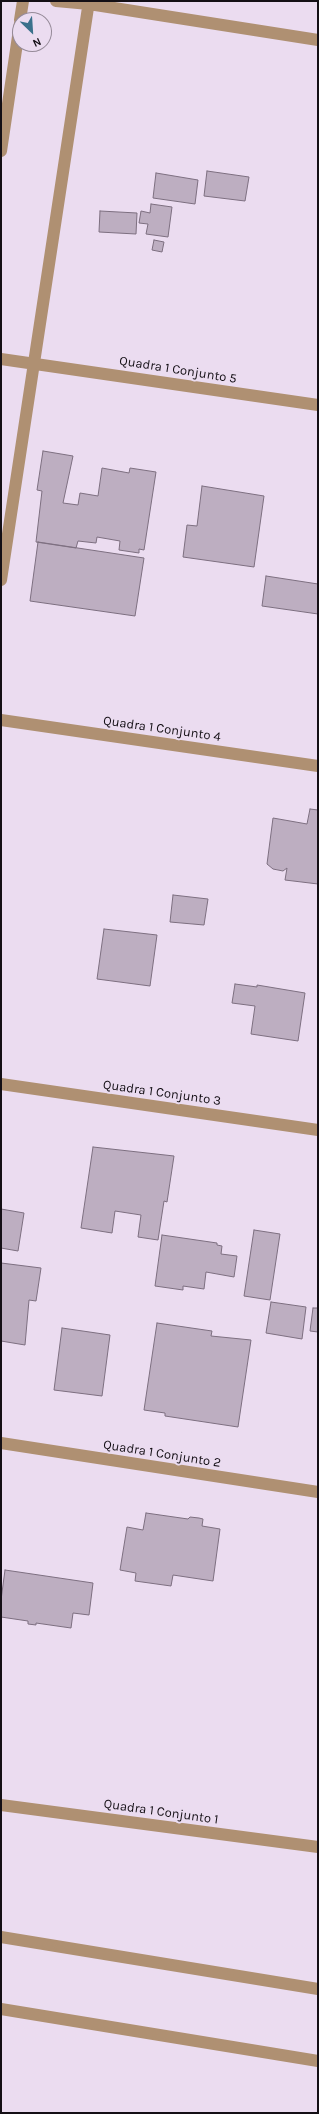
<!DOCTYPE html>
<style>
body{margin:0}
#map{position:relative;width:319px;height:2114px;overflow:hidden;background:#ebdcf0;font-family:Karla,sans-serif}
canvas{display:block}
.frame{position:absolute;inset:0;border:2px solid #140f15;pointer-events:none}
.north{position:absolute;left:12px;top:12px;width:40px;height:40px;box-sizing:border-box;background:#ebdcf0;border:1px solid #958a98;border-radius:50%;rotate:155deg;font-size:11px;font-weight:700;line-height:16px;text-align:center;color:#140f15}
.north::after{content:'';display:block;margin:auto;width:14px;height:18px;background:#3a718c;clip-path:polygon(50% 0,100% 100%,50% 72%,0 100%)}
</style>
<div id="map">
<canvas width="319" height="2114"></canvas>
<div class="frame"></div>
<div class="north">N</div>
</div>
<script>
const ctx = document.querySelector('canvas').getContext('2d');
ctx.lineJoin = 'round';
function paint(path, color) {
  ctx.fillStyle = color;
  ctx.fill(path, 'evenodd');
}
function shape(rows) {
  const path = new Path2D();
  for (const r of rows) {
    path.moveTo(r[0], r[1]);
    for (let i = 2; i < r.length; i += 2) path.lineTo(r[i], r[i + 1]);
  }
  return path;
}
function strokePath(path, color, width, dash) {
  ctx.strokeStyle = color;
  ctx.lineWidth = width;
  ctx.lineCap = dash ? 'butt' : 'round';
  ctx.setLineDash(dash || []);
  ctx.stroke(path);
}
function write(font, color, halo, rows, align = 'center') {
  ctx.font = font + ' Karla,sans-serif';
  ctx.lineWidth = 4;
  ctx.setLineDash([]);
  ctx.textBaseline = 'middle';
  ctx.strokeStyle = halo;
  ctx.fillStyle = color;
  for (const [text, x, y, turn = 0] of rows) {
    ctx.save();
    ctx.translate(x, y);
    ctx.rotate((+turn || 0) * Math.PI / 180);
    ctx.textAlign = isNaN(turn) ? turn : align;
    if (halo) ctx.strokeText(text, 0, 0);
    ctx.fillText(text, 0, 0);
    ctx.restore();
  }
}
const building = shape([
 [207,171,249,177,245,201,204,196,207,171],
 [156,173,198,180,195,204,153,198,156,173],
 [151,204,172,207,168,237,146,234,148,224,139,223,141,211,150,213,151,204],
 [100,211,137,213,136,234,99,232,100,211],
 [154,240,164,242,162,252,152,250,154,240],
 [43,451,73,456,63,503,78,505,80,493,98,496,102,468,129,473,130,468,156,472,144,550,139,549,139,553,119,550,120,541,97,537,96,543,78,541,76,548,36,542,42,491,37,490,43,451],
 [202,486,264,496,254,567,183,557,187,525,197,526,202,486],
 [38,542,144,558,135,616,30,601,38,542],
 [266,576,318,584,318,614,262,606,266,576],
 [310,809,318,810,318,884,285,880,287,868,283,871,273,869,267,864,273,818,307,824,310,809],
 [173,895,208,899,204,925,170,922,173,895],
 [104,929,157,935,150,986,97,979,104,929],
 [235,984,257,987,257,985,305,993,298,1041,251,1034,255,1006,232,1003,235,984],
 [93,1147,174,1156,167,1202,164,1201,158,1240,138,1237,141,1215,115,1211,112,1233,81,1228,93,1147],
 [1,1209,24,1213,18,1251,1,1248,1,1209],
 [254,1230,280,1234,270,1300,244,1296,254,1230],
 [162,1235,217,1243,217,1245,222,1246,221,1254,237,1256,234,1277,206,1272,204,1289,183,1286,183,1290,155,1286,162,1235],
 [1,1263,41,1268,36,1301,29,1300,25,1345,1,1341,1,1263],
 [271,1302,306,1307,302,1339,266,1333,271,1302],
 [313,1308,318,1308,318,1332,310,1331,313,1308],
 [157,1323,212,1331,211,1336,251,1340,238,1427,165,1416,165,1413,144,1410,157,1323],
 [62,1328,110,1335,102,1396,54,1390,62,1328],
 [146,1513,188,1519,190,1517,199,1518,203,1519,202,1526,220,1529,213,1581,173,1575,171,1586,135,1581,136,1573,120,1570,127,1527,143,1530,146,1513],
 [5,1570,93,1583,89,1615,73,1613,71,1628,36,1623,36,1625,28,1624,28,1621,1,1617,1,1600,5,1570]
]);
paint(building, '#bdaec1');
strokePath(building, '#7d6f80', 1);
strokePath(shape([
 [56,1,89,4,318,40],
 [20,20,23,1],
 [1,151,20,23],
 [1,359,318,405],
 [1,580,89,1],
 [1,720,318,766],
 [1,1084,318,1130],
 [1,1443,318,1492],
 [1,1805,318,1847],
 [1,1937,318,1989],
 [1,2009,318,2061]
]), '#af9072', 12);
write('13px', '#140f15', '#ebdcf0', [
 ["Quadra 1 Conjunto 5",178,370,9],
 ["Quadra 1 Conjunto 4",162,729,8],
 ["Quadra 1 Conjunto 3",162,1093,8],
 ["Quadra 1 Conjunto 2",162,1454,9],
 ["Quadra 1 Conjunto 1",161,1812,8]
]);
</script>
